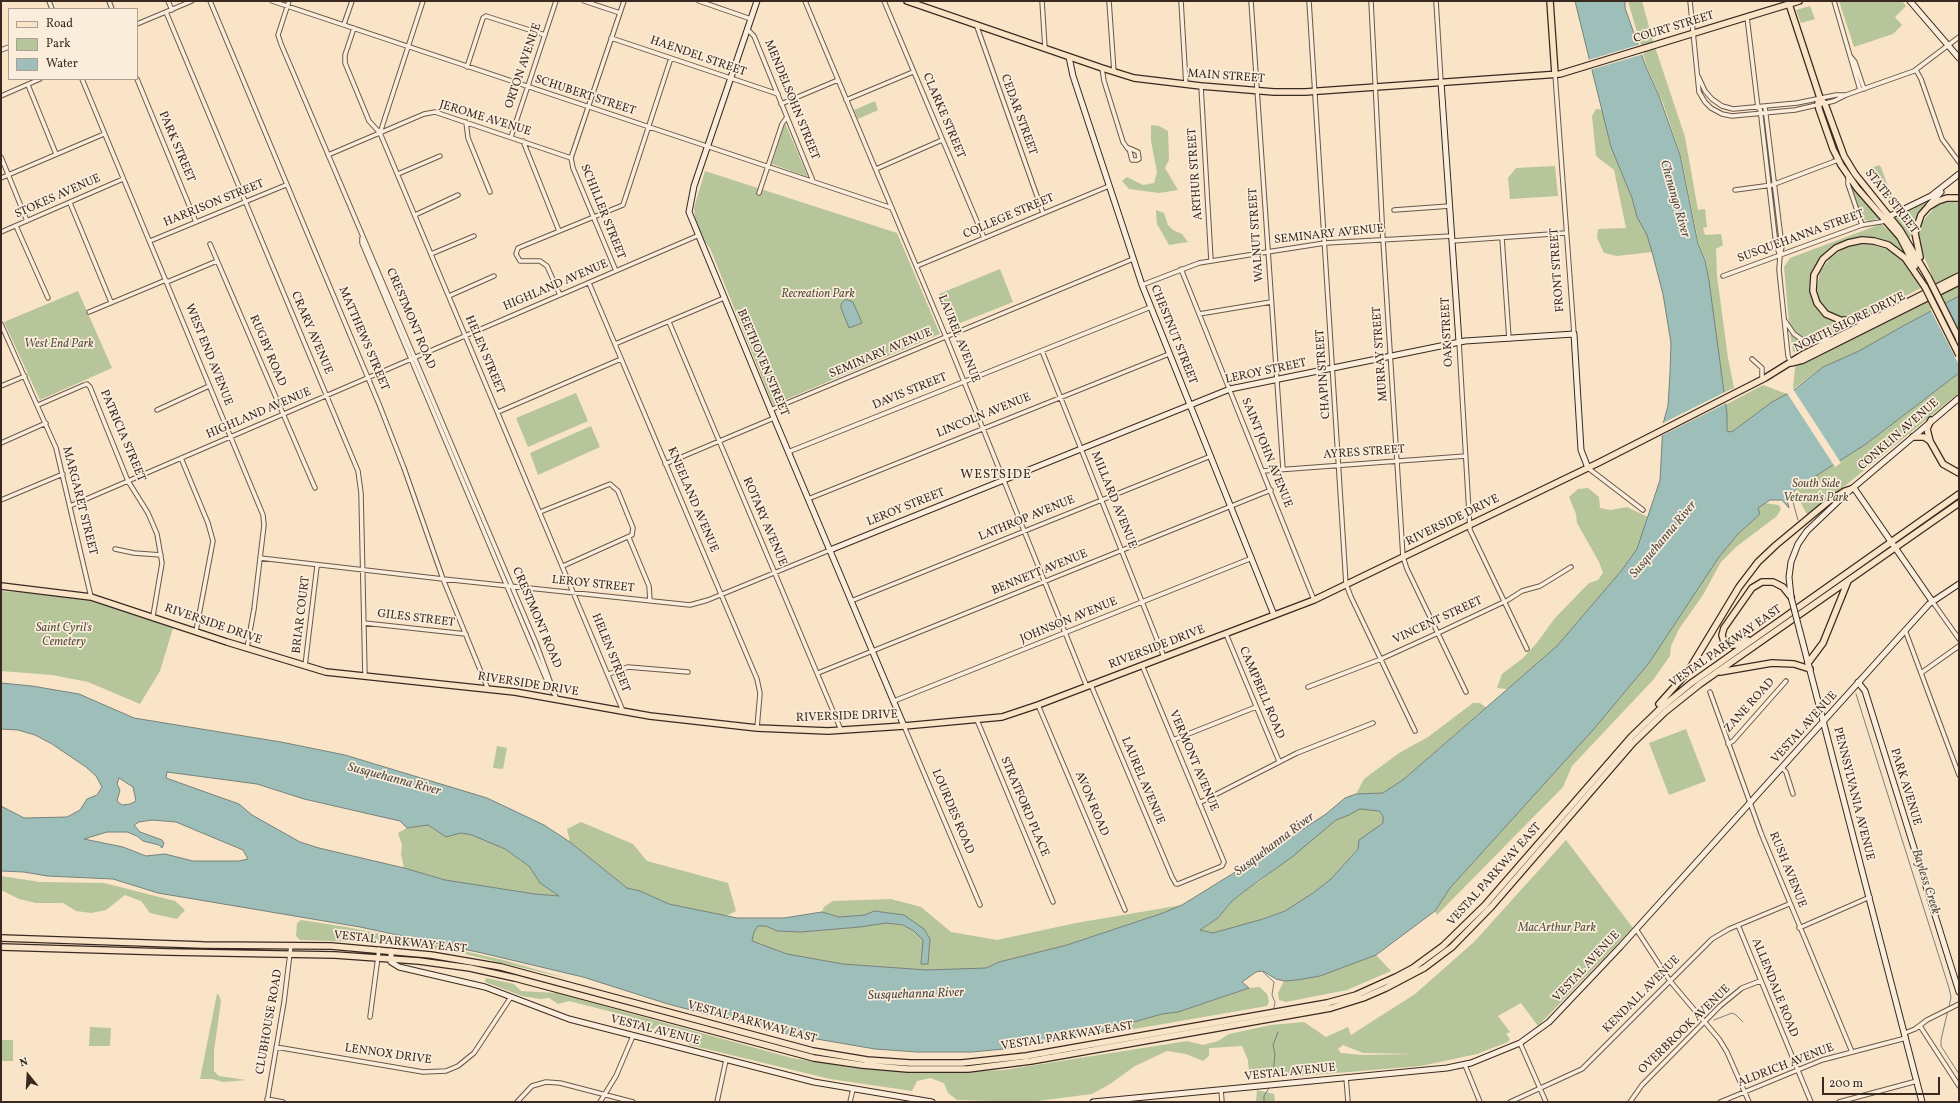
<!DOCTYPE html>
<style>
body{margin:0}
#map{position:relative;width:1960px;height:1103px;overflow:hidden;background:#f9e4c7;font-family:Vollkorn,serif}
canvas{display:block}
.frame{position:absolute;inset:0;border:2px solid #392921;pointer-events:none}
.legend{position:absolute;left:8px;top:8px;width:130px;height:72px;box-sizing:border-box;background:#fbeddb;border:1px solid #ad9f91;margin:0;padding:5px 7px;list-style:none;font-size:12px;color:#392921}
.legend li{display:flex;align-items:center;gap:8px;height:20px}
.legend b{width:20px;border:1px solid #ad9f91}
.north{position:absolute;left:8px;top:1055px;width:40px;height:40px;-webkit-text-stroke:3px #fbeddb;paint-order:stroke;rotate:342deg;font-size:11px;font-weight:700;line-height:16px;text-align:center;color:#392921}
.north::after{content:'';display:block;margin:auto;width:14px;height:18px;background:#392921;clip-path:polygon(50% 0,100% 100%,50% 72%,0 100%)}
.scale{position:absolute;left:1822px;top:1077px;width:118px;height:18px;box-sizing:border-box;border:2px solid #392921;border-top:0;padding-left:5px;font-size:12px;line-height:14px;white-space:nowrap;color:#392921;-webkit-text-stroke:3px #fbeddb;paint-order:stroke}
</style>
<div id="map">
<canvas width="1960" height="1103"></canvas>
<div class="frame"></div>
<ul class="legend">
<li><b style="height:5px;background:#f9e4c7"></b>Road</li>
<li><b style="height:11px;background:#b7c59a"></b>Park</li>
<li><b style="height:11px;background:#9ebeb9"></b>Water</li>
</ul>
<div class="north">N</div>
<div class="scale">200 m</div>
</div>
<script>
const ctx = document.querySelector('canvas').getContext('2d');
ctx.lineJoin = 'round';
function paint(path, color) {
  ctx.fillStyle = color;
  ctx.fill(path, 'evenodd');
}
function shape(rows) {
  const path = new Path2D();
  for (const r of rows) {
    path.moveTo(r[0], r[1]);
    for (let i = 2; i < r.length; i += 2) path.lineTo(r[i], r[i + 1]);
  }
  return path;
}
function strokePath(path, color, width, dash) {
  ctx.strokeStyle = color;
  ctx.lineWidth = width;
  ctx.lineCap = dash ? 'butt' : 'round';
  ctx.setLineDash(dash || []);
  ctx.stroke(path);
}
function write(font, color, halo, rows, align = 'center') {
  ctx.font = font + ' Vollkorn,serif';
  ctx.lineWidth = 3.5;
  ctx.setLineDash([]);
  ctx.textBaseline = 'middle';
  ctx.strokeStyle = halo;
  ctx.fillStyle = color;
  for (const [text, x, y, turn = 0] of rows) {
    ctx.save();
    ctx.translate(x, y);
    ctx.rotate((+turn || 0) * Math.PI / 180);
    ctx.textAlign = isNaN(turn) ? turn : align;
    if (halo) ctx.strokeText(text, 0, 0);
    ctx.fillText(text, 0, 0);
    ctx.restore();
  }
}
paint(shape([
 [1628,1,1642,1,1653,41,1685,137,1698,210,1705,209,1707,227,1703,228,1705,235,1721,234,1723,245,1716,249,1717,276,1728,358,1734,388,1723,393,1706,260,1699,245,1681,156,1663,103,1647,67],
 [1839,1,1902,1,1906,6,1895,17,1902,25,1893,34,1854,47],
 [1810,6,1815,19,1801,23,1796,10],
 [875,101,878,110,858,119,854,110],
 [1596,109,1602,110,1611,147,1632,198,1637,217,1647,235,1652,252,1617,256,1604,253,1597,238,1598,229,1626,228,1614,170,1596,156,1592,116],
 [785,123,808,177,772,164],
 [1151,125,1159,126,1168,131,1169,160,1165,168,1178,190,1159,193,1129,189,1122,181,1127,177,1143,185,1154,183,1157,172,1151,141],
 [1879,165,1881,167,1894,203,1885,198,1863,172],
 [1555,166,1558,196,1510,199,1508,178,1516,168],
 [705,171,897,233,940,334,773,405,710,248,704,241,695,219,694,208],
 [1850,182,1879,218,1870,221,1862,219],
 [1933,197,1913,222,1910,239,1894,216],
 [1956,201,1959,202,1959,274,1957,272,1952,277,1936,285,1921,249,1919,233,1922,222,1935,207,1945,202],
 [1156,210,1164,213,1168,225,1173,230,1182,234,1188,242,1169,245,1157,224],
 [1881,224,1896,237,1905,252,1903,253,1888,242,1872,237,1854,238,1838,244,1823,255,1813,269,1809,285,1812,301,1820,313,1829,320,1855,325,1818,341,1809,340,1800,336,1793,330,1789,323,1784,267,1790,258],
 [1859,244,1874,245,1889,250,1899,256,1910,267,1921,288,1868,315,1857,318,1842,318,1829,312,1820,302,1817,288,1820,272,1831,257,1846,247],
 [1000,269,1013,302,953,326,939,294],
 [1959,284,1959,296,1903,326,1859,351,1823,367,1793,389,1795,367,1927,302],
 [78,291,112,368,40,400,4,322],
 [1790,334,1801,342,1817,345,1797,354,1793,351],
 [1959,373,1959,393,1808,516,1798,498,1797,488,1866,444],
 [1763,385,1787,394,1772,402,1733,431,1730,432,1727,430,1725,405],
 [576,393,588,421,528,447,516,418],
 [591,426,600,447,538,475,530,453],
 [1588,488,1599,497,1600,508,1611,510,1627,507,1648,517,1637,549,1622,570,1557,646,1507,689,1497,688,1502,674,1523,658,1536,644,1555,618,1589,583,1598,580,1603,573,1599,562,1577,523,1576,514,1569,497,1578,489],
 [1765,503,1779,505,1781,509,1777,516,1736,547,1721,562,1703,595,1679,629,1671,646,1670,656,1653,680,1572,766,1563,787,1437,915,1435,911,1450,888,1625,692,1649,663,1719,557,1738,534,1760,514,1757,508],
 [1,591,70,596,100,603,173,628,160,671,140,704,88,682,52,675,1,671],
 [1473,703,1480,703,1487,708,1478,714,1404,779,1383,793,1356,794,1364,779,1399,753,1428,737],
 [1686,729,1706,781,1669,795,1649,743],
 [497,746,507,748,503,769,493,768],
 [1360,809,1379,811,1383,816,1383,823,1374,830,1331,879,1313,893,1285,911,1245,925,1213,933,1200,930,1218,918,1231,902,1246,890,1259,882,1336,820,1349,815],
 [581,822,633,844,647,861,728,883,736,911,726,916,669,904,640,891,627,888,570,842,567,829],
 [428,825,446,837,461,833,472,834,505,849,529,866,540,883,560,896,535,894,445,880,404,868,401,854,402,845,398,833,407,828],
 [1566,840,1633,928,1538,1026,1521,1003,1498,1016,1510,1032,1506,1034,1510,1039,1508,1042,1477,1054,1421,1066,1264,1079,1249,1075,1248,1060,1242,1046,1209,1048,1209,1056,1203,1061,1186,1054,1167,1051,1135,1066,1110,1084,1092,1094,1030,1102,957,1100,948,1093,944,1083,930,1078,917,1081,912,1091,830,1079,690,1045,673,1029,656,1026,652,1031,642,1032,634,1028,632,1017,569,1001,558,1004,549,998,540,999,522,996,485,982,486,978,514,984,521,991,556,993,792,1058,853,1068,927,1073,1004,1070,1187,1041,1203,1045,1218,1041,1229,1034,1271,1025,1304,1022,1326,1037,1348,1027,1351,1035,1415,994,1474,942],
 [1343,1045,1363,1053,1415,1054,1363,1055,1341,1053,1338,1049],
 [1,876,40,882,104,883,175,901,185,910,177,919,150,913,141,901,125,895,106,910,91,913,76,911,63,903,36,903,19,899,1,890],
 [891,899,921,907,951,932,997,940,1076,923,1182,905,1163,913,1067,945,999,962,986,968,964,970,927,970,843,964,787,954,752,941,754,932,758,925,766,926,777,931,801,932,860,927,886,923,903,925,914,931,923,940,921,964,928,964,930,939,924,929,874,911,865,915,839,917,822,912,824,907,833,901],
 [301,920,346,927,437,945,503,960,569,979,465,954,391,943,300,940,296,936,297,923],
 [1376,955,1391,971,1347,990,1286,1002,1279,1000,1278,993,1284,981,1320,976],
 [1260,987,1267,994,1269,1002,1267,1006,1111,1033,1095,1033,1162,1014,1178,1012,1249,988],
 [217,994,219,995,221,1001,214,1051,214,1071,219,1076,246,1080,223,1082,212,1079,200,1079],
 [90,1027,111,1028,110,1046,89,1046],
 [1,1040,13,1040,13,1061,1,1061],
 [1257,1090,1274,1094,1275,1102,1256,1102]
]), '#b7c59a');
const water = shape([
 [1575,1,1625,1,1625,8,1646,67,1659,96,1680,155,1698,244,1705,260,1709,281,1727,414,1727,431,1730,432,1733,431,1772,402,1794,390,1823,367,1859,351,1903,326,1959,296,1959,373,1866,444,1797,488,1787,500,1789,508,1782,500,1770,500,1758,508,1760,514,1738,534,1719,557,1649,663,1593,730,1450,888,1435,911,1376,955,1320,976,1297,980,1284,981,1276,979,1263,971,1256,972,1242,982,1249,988,1178,1012,1162,1014,1095,1033,1004,1049,972,1052,917,1052,875,1049,770,1031,668,1004,583,977,482,953,360,927,158,893,113,879,47,876,24,872,1,871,1,806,24,818,67,817,80,810,87,799,97,795,102,787,96,776,86,767,52,744,35,735,18,730,1,729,1,683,32,686,79,694,134,718,281,742,345,755,487,798,544,825,570,842,627,888,640,891,669,904,737,918,784,918,822,912,839,917,865,915,874,911,904,915,924,929,930,939,928,964,921,964,923,940,914,931,903,925,886,923,860,927,801,932,777,931,766,926,758,926,754,932,752,941,787,954,843,964,927,970,986,968,999,962,1067,945,1163,913,1182,905,1279,845,1326,814,1345,798,1356,794,1383,793,1404,779,1557,646,1622,570,1637,549,1660,480,1663,424,1668,406,1670,373,1671,343,1663,294,1652,252,1647,235,1637,217,1632,198,1611,147,1575,1],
 [167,772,257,784,304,799,400,821,407,828,428,825,446,837,461,833,472,835,505,849,529,866,540,883,559,896,535,894,445,880,404,868,319,848,300,842,252,815,239,804,166,778,167,772],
 [119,778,133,787,136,801,130,804,122,805,117,801,120,790,117,784,119,778],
 [1360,809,1379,811,1383,816,1383,823,1359,840,1358,849,1331,879,1313,893,1285,911,1263,919,1213,933,1200,930,1218,918,1231,902,1246,890,1292,857,1336,820,1349,815,1360,809],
 [152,820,176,822,243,850,248,859,239,861,193,861,165,854,146,856,123,847,84,839,107,832,127,832,137,836,143,841,159,845,162,848,164,843,162,840,140,832,134,825,139,822,152,820],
 [846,299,853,302,862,323,849,328,841,308,841,304,846,299]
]);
paint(water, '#9ebeb9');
strokePath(water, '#76827c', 1);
paint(shape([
 [1641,44,1644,54,1590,70,1588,60],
 [1944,301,1959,331,1959,365,1930,309],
 [1793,389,1841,463,1835,467,1787,393],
 [1725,392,1727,403,1661,436,1661,424]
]), '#f9e4c7');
strokePath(shape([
 [1791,495,1798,520],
 [1856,694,1949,988,1951,997,1949,1007],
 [1263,972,1274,982,1272,995,1275,1002,1274,1008],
 [1948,1010,1941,1040,1941,1046,1959,1074],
 [1714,1020,1732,1013,1736,1015,1743,1022],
 [1273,1074,1275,1054,1273,1045,1278,1032],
 [1264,1102,1264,1096,1269,1088]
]), '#76827c', 1);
const street = shape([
 [49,1,52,9],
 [109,1,112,9],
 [168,1,172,10],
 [210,1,379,404,404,468,443,579,488,689],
 [272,1,892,208],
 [289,1,278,35,281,44,536,643,557,700],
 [423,1,380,133,623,711],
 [584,1,620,13],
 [699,1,751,19],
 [805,1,946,337,1087,687],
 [884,1,984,238],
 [1042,1,1045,48],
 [1109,1,1114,72],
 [1181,1,1186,85],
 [1251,1,1283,469],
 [1309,1,1346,584,1351,597,1415,731],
 [1371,1,1383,240,1403,557,1407,569,1466,692],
 [1436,1,1441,82],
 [1690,1,1699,92,1705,102,1711,108,1722,114,1732,116,1795,110,1834,101,1846,95,1914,71,1959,37],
 [1834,1,1860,90],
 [166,12,358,471,361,493,365,676],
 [1747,17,1758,108],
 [137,24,192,1],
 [344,24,352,1],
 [976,24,1043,213],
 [354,28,345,55,345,63,369,121,380,133],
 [747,29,754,36,813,181],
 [611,38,778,94],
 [1,50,9,47],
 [1851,57,1855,62,1864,89],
 [467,67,483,18,486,16,545,35],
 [1102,68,1104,81,1123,142,1128,149],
 [1916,70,1921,79,1942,139,1959,162],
 [1555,74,1574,334],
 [1698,76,1705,91,1712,99,1722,106,1733,109,1797,103,1836,95,1846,95],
 [82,79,263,515,264,525,254,609,247,648],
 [137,79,196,222],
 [28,85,56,154],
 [1201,86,1211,261],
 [1,96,40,79],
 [846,100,913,72],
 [781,104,838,80],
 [1765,107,1782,247,1780,255,1779,270,1788,356,1791,363],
 [1760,108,1776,245,1780,255],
 [466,122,468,138,490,192],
 [511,137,556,1],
 [523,141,559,231],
 [1129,148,1138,152,1139,159,1137,160,1132,160,1129,148],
 [328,155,424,114,435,112,571,158],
 [1,157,27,221],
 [876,169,942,140],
 [398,174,440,156],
 [1848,176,1848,184,1862,225],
 [1,178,104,134],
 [1735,190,1772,185,1838,160],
 [759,193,782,124,787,117],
 [70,203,111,302],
 [1394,210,1450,206],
 [415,215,458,195],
 [16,226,48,298],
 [1,232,123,179],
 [362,238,362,243,411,359,547,681,554,694],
 [1502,238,1509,339],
 [150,241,286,185],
 [1452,241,1566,233],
 [210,244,315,488],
 [431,254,474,236],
 [917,266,1109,186],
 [1181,269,1314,600],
 [616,271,573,168,571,158,624,1],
 [1723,276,1862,225,1886,221],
 [167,282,217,261],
 [589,283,757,679,760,693,757,728],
 [1142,285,1199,263,1267,252,1325,243,1452,236],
 [560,295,547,266,540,261,520,261,516,254,518,248,623,205,671,58],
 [449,296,494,276],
 [89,312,166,280],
 [1199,314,1271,302],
 [1785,321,1794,334,1804,341,1816,342,1829,339],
 [669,322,841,730],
 [1,324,56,448,91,597],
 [1459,342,1470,530,1527,649],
 [615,344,724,298],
 [1042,351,1164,657],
 [1752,359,1762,368,1762,379],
 [1,386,25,376],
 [38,405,84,385,87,384,90,387,128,481,148,513,157,534,162,563,153,616],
 [157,410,209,386],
 [770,410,1133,259],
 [498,412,621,359],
 [1,443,46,423],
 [788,452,1151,307],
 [181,458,208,523,213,541,196,631],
 [665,464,774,418],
 [1588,468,1643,510],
 [1263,471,1466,456],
 [808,499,1169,354],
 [1,500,63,474],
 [70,506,697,236],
 [540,512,610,484,618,491,633,528,632,535,563,566],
 [629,538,649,586,650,601],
 [115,549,134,553,161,555],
 [260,558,443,579,690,605,708,600,830,550],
 [851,601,1211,456],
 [1932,601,1959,639],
 [364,623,466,634],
 [1905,630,1959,775],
 [1226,634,1279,761],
 [305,666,317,566],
 [818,673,1271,490],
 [1921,673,1959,646],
 [609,674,628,667,688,672],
 [1091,685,1172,877,1176,884,1178,884,1222,866,1224,862,1142,665],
 [1308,687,1381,659,1438,633,1508,600,1522,591,1540,586,1571,567],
 [1710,692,1761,833,1852,1052],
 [894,701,1252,558],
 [1038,705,1125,910],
 [977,720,1053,902],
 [904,726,980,905],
 [1173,740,1256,707],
 [1728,744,1733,741,1786,681],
 [1782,768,1786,772,1793,794],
 [1199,803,1297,753,1373,723],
 [1738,925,1811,1102],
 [1799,928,1870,897],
 [1636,929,1670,981,1719,1039,1727,1052,1749,1102],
 [370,1017,379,949],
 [1920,1026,1959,1086],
 [1905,1033,1915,1029,1927,1020,1959,1004],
 [1520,1043,1546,1102],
 [276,1047,423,1072,446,1071,458,1066,474,1053,511,997],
 [1465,1065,1480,1102],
 [1346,1077,1348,1102],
 [1221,1090,1222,1102],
 [267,1099,283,1102],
 [267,1102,284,1002,291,945],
 [517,1102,532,1086,546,1082,560,1083,633,1102],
 [600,1102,616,1076,633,1036],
 [717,1102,726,1060],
 [850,1102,853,1089],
 [1510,1102,1582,1069,1712,939,1729,929,1789,904],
 [1630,1102,1642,1085,1720,1006,1742,988,1760,981],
 [1720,1102,1822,1060,1906,1038],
 [1839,1102,1917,1081]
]);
const secondary = shape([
 [757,1,694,186,689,212,774,418,904,726],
 [1910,1,1959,58],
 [1069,57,1073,76,1142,285,1274,615],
 [1441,82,1459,342],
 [1929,205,1941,192],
 [1890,216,1931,196,1959,174],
 [1854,488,1932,601],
 [830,550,1230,389,1465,341,1574,334,1581,450,1588,468],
 [1791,597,1789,577,1791,562,1798,544,1807,531,1848,492,1959,398],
 [1800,632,1922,1102],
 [1858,682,1865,691,1959,992],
 [391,951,391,962,399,967,485,987,569,1019,814,1082,932,1102],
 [1093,1102,1447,1068,1471,1063,1520,1043,1549,1022,1621,946,1929,604,1959,584]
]);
const primary = shape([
 [907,1,1102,68,1134,78,1201,86,1274,92,1305,92,1560,74,1799,1],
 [1550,1,1555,74],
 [1789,4,1820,98,1825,104,1844,156,1855,174,1900,230,1928,277],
 [1820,98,1818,103,1819,109,1833,149,1841,165,1857,188,1900,237,1915,266],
 [1920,257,1915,233,1921,215,1928,207,1938,201,1947,198,1959,198],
 [1874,317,1856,321,1840,320,1826,314,1817,303,1813,291,1814,275,1823,259,1836,248,1848,243,1862,240,1874,241,1888,245,1905,258,1925,287],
 [1791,363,1803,360,1959,282],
 [1931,420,1927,429,1930,441,1943,464,1959,473],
 [1913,437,1924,437,1930,441],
 [1,586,91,597,227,642,326,672,515,692,650,716,757,728,828,731,904,726,1002,717,1038,705,1314,600,1600,462,1765,378,1802,355,1959,276],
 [1748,640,1737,645,1729,645,1724,642,1722,635,1724,628,1752,588,1762,582,1773,582,1783,587,1791,597],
 [1808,663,1823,643,1848,581],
 [1720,672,1772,663,1794,664,1810,669],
 [1659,704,1687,673,1739,587,1758,562,1776,545,1829,501,1845,491,1854,488],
 [1,938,203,945,331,946,431,955,501,967,813,1051,867,1060,910,1063,962,1063,1026,1056,1327,1003,1356,995,1396,977,1413,968,1443,946,1485,905,1631,737,1662,707,1690,684,1959,494],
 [1,947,168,952,335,955,419,961,470,968,515,978,814,1058,862,1065,908,1069,968,1069,1031,1061,1331,1008,1363,998,1386,988,1424,968,1452,947,1492,906,1633,743,1665,712,1700,684,1959,503]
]);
strokePath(street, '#69584a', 5.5);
strokePath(secondary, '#392921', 7);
strokePath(primary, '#392921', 8);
strokePath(street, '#fbeddb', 3.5);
strokePath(secondary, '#fbeddb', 5);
strokePath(primary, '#f9e4c7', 5.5);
const secondaryBridge = shape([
 [1791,597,1800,632]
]);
const primaryBridge = shape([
 [1928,277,1959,339],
 [1925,287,1959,355]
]);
strokePath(secondaryBridge, '#392921', 7, []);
strokePath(primaryBridge, '#392921', 8, []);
strokePath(secondaryBridge, '#fbeddb', 5);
strokePath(primaryBridge, '#f9e4c7', 5.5);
write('12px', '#392921', '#fbeddb', [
 ["COURT STREET",1674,28,-17],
 ["HAENDEL STREET",698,57,19],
 ["ORTON AVENUE",524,66,-71],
 ["MAIN STREET",1226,77,4],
 ["SCHUBERT STREET",585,96,18],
 ["MENDELSOHN STREET",791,100,68],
 ["CEDAR STREET",1018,115,70],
 ["CLARKE STREET",943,116,67],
 ["JEROME AVENUE",485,119,17],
 ["PARK STREET",176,147,67],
 ["ARTHUR STREET",1196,174,-94],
 ["STOKES AVENUE",58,197,-24],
 ["STATE STREET",1891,202,52],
 ["HARRISON STREET",214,204,-22],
 ["SCHILLER STREET",602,212,68],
 ["COLLEGE STREET",1009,217,-23],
 ["WALNUT STREET",1257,235,-94],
 ["SEMINARY AVENUE",1329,235,-6],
 ["SUSQUEHANNA STREET",1801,237,-20],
 ["FRONT STREET",1558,270,-94],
 ["HIGHLAND AVENUE",556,286,-23],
 ["CRESTMONT ROAD",410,319,67],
 ["NORTH SHORE DRIVE",1850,323,-26],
 ["OAK STREET",1448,332,-93],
 ["CRARY AVENUE",311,333,67],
 ["CHESTNUT STREET",1173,335,68],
 ["MATTHEWS STREET",363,339,67],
 ["LAUREL AVENUE",958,339,68],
 ["RUGBY ROAD",267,351,67],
 ["SEMINARY AVENUE",881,354,-23],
 ["MURRAY STREET",1381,354,-94],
 ["WEST END AVENUE",208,355,68],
 ["HELEN STREET",484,355,67],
 ["BEETHOVEN STREET",762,363,67],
 ["LEROY STREET",1266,372,-12],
 ["CHAPIN STREET",1324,374,-94],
 ["DAVIS STREET",910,392,-22],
 ["HIGHLAND AVENUE",259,414,-23],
 ["LINCOLN AVENUE",984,416,-22],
 ["CONKLIN AVENUE",1899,435,-41],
 ["PATRICIA STREET",122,436,67],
 ["SAINT JOHN AVENUE",1266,453,68],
 ["AYRES STREET",1364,453,-4],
 ["KNEELAND AVENUE",692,500,67],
 ["MILLARD AVENUE",1113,500,68],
 ["MARGARET STREET",79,501,76],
 ["LEROY STREET",906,508,-22],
 ["LATHROP AVENUE",1027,519,-22],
 ["RIVERSIDE DRIVE",1453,521,-26],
 ["ROTARY AVENUE",764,522,67],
 ["BENNETT AVENUE",1040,573,-22],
 ["LEROY STREET",593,585,6],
 ["BRIAR COURT",302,615,-83],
 ["CRESTMONT ROAD",536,618,67],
 ["GILES STREET",416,619,7],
 ["JOHNSON AVENUE",1069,621,-22],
 ["VINCENT STREET",1438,621,-25],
 ["RIVERSIDE DRIVE",213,625,19],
 ["VESTAL PARKWAY EAST",1726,647,-35],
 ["RIVERSIDE DRIVE",1157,648,-21],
 ["HELEN STREET",610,653,68],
 ["RIVERSIDE DRIVE",528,685,9],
 ["CAMPBELL ROAD",1261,693,67],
 ["ZANE ROAD",1750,706,-48],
 ["RIVERSIDE DRIVE",847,717,-2],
 ["VESTAL AVENUE",1805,728,-48],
 ["VERMONT AVENUE",1193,761,67],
 ["LAUREL AVENUE",1142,781,67],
 ["PARK AVENUE",1905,787,73],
 ["PENNSYLVANIA AVENUE",1853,794,76],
 ["AVON ROAD",1091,804,67],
 ["STRATFORD PLACE",1024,807,67],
 ["LOURDES ROAD",952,812,67],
 ["RUSH AVENUE",1787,870,68],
 ["VESTAL PARKWAY EAST",1495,875,-48],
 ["VESTAL PARKWAY EAST",400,943,6],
 ["VESTAL AVENUE",1587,967,-47],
 ["ALLENDALE ROAD",1774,988,68],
 ["KENDALL AVENUE",1642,995,-45],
 ["CLUBHOUSE ROAD",270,1022,-80],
 ["VESTAL PARKWAY EAST",752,1023,15],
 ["OVERBROOK AVENUE",1685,1030,-44],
 ["VESTAL AVENUE",655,1031,14],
 ["VESTAL PARKWAY EAST",1067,1037,-9],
 ["LENNOX DRIVE",388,1055,8],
 ["ALDRICH AVENUE",1786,1066,-21],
 ["VESTAL AVENUE",1290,1073,-6]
]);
write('italic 12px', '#58503f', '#fbeddb', [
 ["Recreation Park",818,295],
 ["West End Park",59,345],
 ["South Side",1816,485],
 ["Veteran's Park",1816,499],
 ["Saint Cyril's",64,629],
 ["Cemetery",64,643],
 ["MacArthur Park",1557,929]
]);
write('italic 13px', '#524e47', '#fbeddb', [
 ["Chenango River",1674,199,74],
 ["Susquehanna River",1664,540,-50],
 ["Susquehanna River",394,780,15],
 ["Susquehanna River",1275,845,-37],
 ["Bayless Creek",1925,882,72],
 ["Susquehanna River",916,995,-2]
]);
ctx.letterSpacing = '1px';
write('13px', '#392921', '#fbeddb', [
 ["WESTSIDE",996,476]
]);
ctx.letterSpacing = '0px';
</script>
